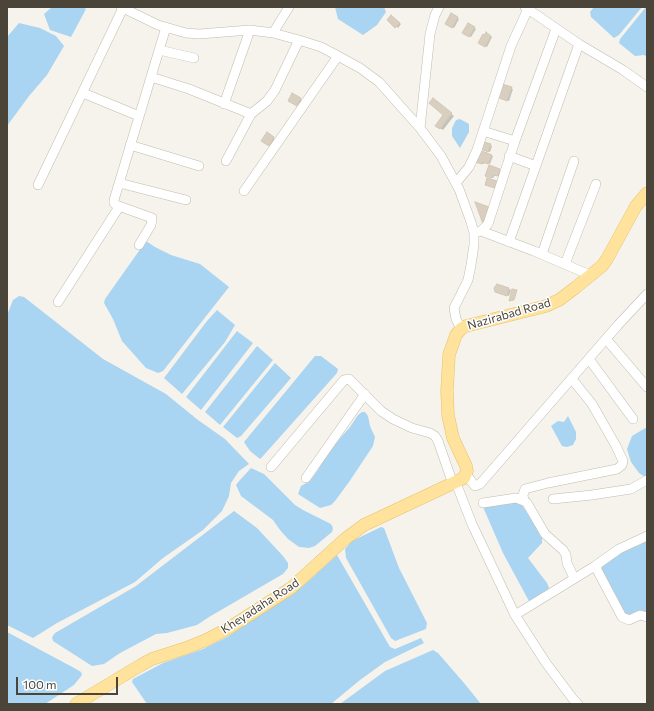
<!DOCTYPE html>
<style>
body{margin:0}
#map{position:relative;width:654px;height:711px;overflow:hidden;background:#f6f3ec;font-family:Commissioner,sans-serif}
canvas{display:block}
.frame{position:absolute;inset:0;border:8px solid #4b4439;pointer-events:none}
.scale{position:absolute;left:16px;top:677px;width:102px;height:18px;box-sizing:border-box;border:2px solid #4b4439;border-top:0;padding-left:5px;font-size:12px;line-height:14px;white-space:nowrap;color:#4b4439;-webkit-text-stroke:3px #fff;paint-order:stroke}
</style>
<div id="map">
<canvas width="654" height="711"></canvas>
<div class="frame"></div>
<div class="scale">100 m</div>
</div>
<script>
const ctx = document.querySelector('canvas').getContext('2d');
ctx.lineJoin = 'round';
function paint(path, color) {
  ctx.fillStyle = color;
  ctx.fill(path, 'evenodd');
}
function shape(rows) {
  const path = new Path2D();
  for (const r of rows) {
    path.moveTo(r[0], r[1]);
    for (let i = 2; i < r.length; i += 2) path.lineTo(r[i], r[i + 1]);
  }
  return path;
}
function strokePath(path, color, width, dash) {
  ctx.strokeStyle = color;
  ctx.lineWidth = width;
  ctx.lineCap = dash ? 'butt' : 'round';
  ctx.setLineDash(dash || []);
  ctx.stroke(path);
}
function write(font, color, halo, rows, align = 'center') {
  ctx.font = font + ' Commissioner,sans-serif';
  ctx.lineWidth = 3;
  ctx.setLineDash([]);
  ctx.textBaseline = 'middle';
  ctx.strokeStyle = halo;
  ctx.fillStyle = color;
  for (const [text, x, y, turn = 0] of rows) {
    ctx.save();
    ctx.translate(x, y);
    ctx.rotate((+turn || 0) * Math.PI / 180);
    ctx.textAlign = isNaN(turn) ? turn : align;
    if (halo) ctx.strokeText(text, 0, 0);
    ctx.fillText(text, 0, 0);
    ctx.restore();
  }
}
paint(shape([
 [52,7,83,7,86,9,71,37,50,30,44,14],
 [335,7,384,7,386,12,377,25,363,35,338,19],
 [594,7,642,7,619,35,614,38,591,17,590,12],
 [646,7,647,7,647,57,644,55,635,56,619,43,620,39],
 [19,23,40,28,56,36,64,46,47,75,29,96,7,126,7,37],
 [460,119,469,124,469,132,460,148,452,136,452,128,456,120],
 [146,241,155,247,171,255,200,264,229,287,163,371,158,373,146,368,122,341,113,319,104,303,105,299],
 [19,296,24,297,103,359,166,394,198,420,225,439,249,464,239,471,231,483,229,496,222,511,203,530,163,558,135,582,57,623,33,638,7,625,7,315,13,300],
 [217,310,235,325,225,342,182,394,164,378,207,321],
 [237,331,253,343,201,410,186,397],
 [257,346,273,360,220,425,205,412],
 [315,356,321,356,338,369,337,373,263,456,260,459,250,451,244,442],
 [275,363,291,378,241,436,237,438,223,427],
 [362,412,365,412,368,416,370,426,375,437,373,446,349,482,335,501,331,505,320,508,298,494,301,486,310,481,318,470,327,453,350,427,358,415],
 [568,416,576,432,576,439,573,445,567,447,562,446,551,426,558,421,564,422],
 [647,427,647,477,645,477,639,473,631,462,627,449,632,436],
 [251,468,264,474,295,505,303,510,331,524,333,528,332,532,315,546,309,548,299,547,288,539,280,530,273,520,241,496,236,485,240,480],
 [516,502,522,505,542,536,542,543,528,558,547,583,549,588,546,595,530,603,503,553,483,507],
 [234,511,257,528,283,556,288,563,288,568,283,574,209,617,197,625,167,633,156,634,120,653,104,664,92,666,53,641,52,637,55,633,136,586],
 [381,527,384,528,399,568,427,623,426,629,395,641,391,638,346,558,345,549,352,541],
 [647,540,647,612,644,612,627,617,601,571,602,567,620,551,640,545],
 [337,555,390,647,395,649,421,638,424,643,385,662,360,680,331,704,147,704,132,682,133,679,163,663,203,649,227,637,304,585],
 [7,632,76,669,81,672,82,675,74,685,45,704,7,704],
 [433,650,438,653,464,683,481,704,340,704,385,671]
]), '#a9d4f2');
paint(shape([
 [452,14,459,19,454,28,446,24],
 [393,18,401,24,398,28,388,20],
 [469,25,476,29,471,37,464,33],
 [486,34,492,37,487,47,479,43],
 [502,85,513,89,509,101,500,98],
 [293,94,302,100,299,106,289,100],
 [436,101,454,116,443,130,440,128,445,115],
 [267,134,275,139,271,146,262,140],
 [490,145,492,146,490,152,482,149],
 [491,156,493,156,490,164,485,162,484,164,478,162],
 [489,166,502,171,500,176,495,175,493,178,488,176],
 [498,285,511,290,509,296,498,292]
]), '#0003');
const building = shape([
 [451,13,458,17,452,28,445,24,451,13],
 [391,15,400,23,395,28,387,20,391,15],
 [468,23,475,27,469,37,462,33,468,23],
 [486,32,491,36,485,47,478,43,483,34,485,35,486,32],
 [502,84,512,87,507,101,497,97,502,84],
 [292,93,301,98,297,106,288,101,292,93],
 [433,98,452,113,440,129,435,126,443,115,429,103,433,98],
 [267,132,274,137,269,146,261,141,267,132],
 [481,141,491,144,488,152,479,148,481,141],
 [479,150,492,155,488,164,483,162,482,164,475,162,479,150],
 [489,165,500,169,498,176,493,175,492,178,485,176,489,165],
 [487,178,497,181,495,188,485,185,487,178],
 [475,202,489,207,483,224,475,202],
 [497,284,509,288,507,296,495,292,494,288,497,284],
 [512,289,517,290,514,300,509,301,512,289]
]);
paint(building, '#d8cfc1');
strokePath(building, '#d3c7b4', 1);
const minor = shape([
 [121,7,158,25,186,33,199,34,250,30,273,33,299,40,321,47,338,56,360,68,379,82,420,128,441,156,459,189,471,222,474,233,474,245,471,265,468,280,454,308,456,319,461,329],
 [525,7,579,44,623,70,647,87],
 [273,33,289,7],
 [159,50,194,58],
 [151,77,189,89,251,114],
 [83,93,139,116],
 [224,104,250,30],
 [420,128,430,34,435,15,439,7],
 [483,131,515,141],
 [130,145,199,166],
 [509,156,536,166],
 [226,161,251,114,267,101,275,90,299,40],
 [119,183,186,200],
 [456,183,469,167,477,150,511,46,528,9],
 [38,185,123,8],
 [244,191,338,56],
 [481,231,534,251,590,275],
 [474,233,481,231,488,224,515,141,556,29],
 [509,242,579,44],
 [139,245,151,225,152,218,116,205,114,203,114,200,166,27],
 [542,254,574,161],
 [565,264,596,184],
 [58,302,119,207],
 [606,339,647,387],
 [589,359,633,419],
 [271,467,344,380,349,379,381,411,393,419,412,428,430,433,435,436,438,441,453,484],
 [466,474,474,485,475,486,480,484,618,325,647,294],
 [306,478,365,394],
 [456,483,472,524,515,615,546,663,573,699,578,704],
 [553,499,592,495,631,489,647,480],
 [524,501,523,495,525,489,548,483,617,469,622,465,623,461,616,446,592,404,572,379],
 [483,503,516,498,524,501,527,503,545,534,563,550,566,555,567,563,574,578],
 [595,566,622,617,629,620,640,615,647,617],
 [515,615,595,566,619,549,647,536]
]);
const major = shape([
 [76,704,141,665,152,659,186,648,206,640,229,628,291,588,345,539,364,525,464,478,467,471,466,466,453,438,448,415,447,391,449,355,456,335,461,329,466,326,546,306,559,300,575,288,602,266,607,259,636,206,647,193]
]);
strokePath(minor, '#c2bbae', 10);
strokePath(major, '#e6c16a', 13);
strokePath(minor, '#fff', 9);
strokePath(major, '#ffe39c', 12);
write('12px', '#4b4439', '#fff', [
 ["Nazirabad Road",509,314,-16],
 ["Kheyadaha Road",260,606,-33]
]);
</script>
